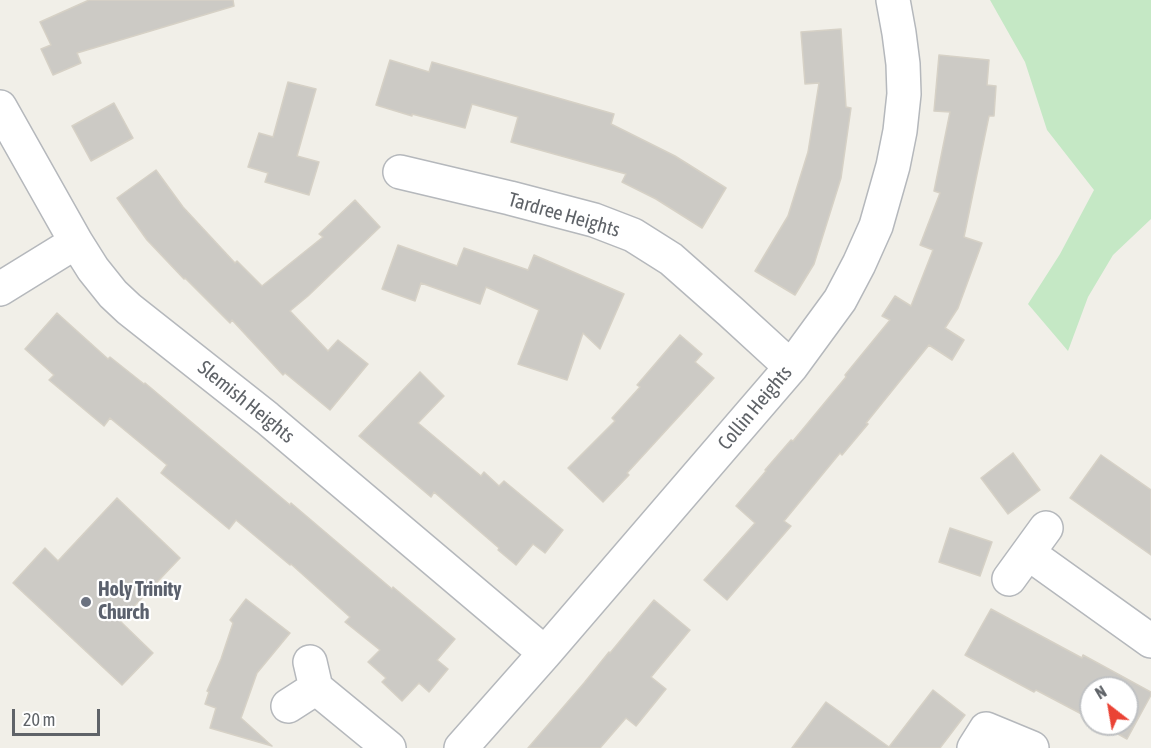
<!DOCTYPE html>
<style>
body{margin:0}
#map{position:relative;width:1151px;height:748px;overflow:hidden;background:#f1efe8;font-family:"Asap Condensed",sans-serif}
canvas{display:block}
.north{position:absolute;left:1079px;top:676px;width:60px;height:60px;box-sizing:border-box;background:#fff;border:2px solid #bfc1c3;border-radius:50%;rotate:329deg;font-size:16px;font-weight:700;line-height:24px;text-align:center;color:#5f6368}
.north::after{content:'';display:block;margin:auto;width:21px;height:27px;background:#ea4335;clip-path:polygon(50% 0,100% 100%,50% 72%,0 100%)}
.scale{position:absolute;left:12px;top:709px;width:88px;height:27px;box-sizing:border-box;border:3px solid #5f6368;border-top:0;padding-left:8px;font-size:18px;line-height:21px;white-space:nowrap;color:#5f6368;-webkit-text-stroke:4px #fff;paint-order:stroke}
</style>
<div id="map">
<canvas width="1151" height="748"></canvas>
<div class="north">N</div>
<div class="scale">20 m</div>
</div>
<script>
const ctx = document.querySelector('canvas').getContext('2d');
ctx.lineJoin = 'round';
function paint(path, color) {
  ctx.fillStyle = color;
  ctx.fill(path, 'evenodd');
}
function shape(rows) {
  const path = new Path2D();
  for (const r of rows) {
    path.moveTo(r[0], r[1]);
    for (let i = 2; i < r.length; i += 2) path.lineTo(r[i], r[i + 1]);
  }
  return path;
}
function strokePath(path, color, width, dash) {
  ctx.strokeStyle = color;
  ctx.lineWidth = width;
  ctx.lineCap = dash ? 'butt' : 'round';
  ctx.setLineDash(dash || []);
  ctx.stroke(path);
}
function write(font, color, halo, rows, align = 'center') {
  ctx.font = font + ' "Asap Condensed",sans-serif';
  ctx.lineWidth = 4.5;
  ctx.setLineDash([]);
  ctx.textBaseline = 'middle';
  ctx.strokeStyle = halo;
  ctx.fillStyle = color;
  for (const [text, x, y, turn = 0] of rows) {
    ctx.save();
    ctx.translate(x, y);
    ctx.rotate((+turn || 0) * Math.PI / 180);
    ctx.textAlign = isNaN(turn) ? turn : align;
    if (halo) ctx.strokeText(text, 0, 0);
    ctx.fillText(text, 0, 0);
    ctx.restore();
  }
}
paint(shape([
 [990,0,1151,0,1151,219,1113,255,1088,297,1068,351,1028,304,1060,254,1094,190,1047,130,1025,62]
]), '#c5e8c5');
const building = shape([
 [89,0,233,0,234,6,77,53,81,63,53,75,41,49,51,45,40,22,89,0],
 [841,29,846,107,851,108,841,178,814,264,795,295,755,271,788,216,808,152,819,83,805,84,801,32,841,29],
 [939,55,989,60,987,85,996,86,994,116,989,116,964,237,982,243,958,308,945,328,964,340,952,360,929,345,866,423,868,424,842,455,840,453,784,521,791,526,727,600,704,580,755,523,736,506,766,471,765,470,791,440,793,441,846,377,845,375,890,320,882,316,895,296,911,306,933,250,920,245,940,193,934,191,950,112,934,111,939,55],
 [390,60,429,72,432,62,614,114,611,124,675,156,726,188,702,228,656,199,622,182,626,174,511,142,518,117,472,104,465,128,412,114,412,116,376,105,390,60],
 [288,82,316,89,297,156,319,162,309,195,265,182,268,173,248,167,259,133,273,137,288,82],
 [114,103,133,138,91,161,72,126,114,103],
 [156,170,183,207,235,263,237,261,262,286,323,237,319,234,355,200,380,227,308,296,290,311,328,351,338,340,368,364,330,410,285,373,283,375,232,320,230,323,185,278,184,279,147,240,117,198,156,170],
 [398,245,457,266,464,248,528,270,534,255,624,294,600,349,583,333,567,380,518,364,539,310,486,287,480,304,421,283,415,301,382,289,398,245],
 [57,313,108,359,110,357,144,384,145,383,290,505,291,503,392,589,393,587,455,639,437,660,448,669,429,692,419,683,402,701,382,682,386,678,368,662,380,650,345,622,350,617,291,564,290,565,236,520,229,529,200,505,161,473,167,465,110,418,104,426,49,380,54,375,25,349,57,313],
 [680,335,702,354,695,362,714,378,627,473,629,475,603,502,568,468,615,421,612,418,640,387,637,385,680,335],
 [420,372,444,396,418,423,481,476,484,472,499,486,504,481,563,530,545,553,533,544,516,565,498,550,499,548,434,492,431,497,359,436,420,372],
 [1013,453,1040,490,1008,514,981,478,1013,453],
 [1101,455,1151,490,1151,555,1070,498,1101,455],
 [117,498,180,558,120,621,153,653,122,685,13,583,45,548,58,561,117,498],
 [950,528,992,542,980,576,939,562,950,528],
 [246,599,290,633,257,673,241,718,272,746,210,728,216,708,205,704,209,692,207,691,221,659,233,623,230,620,246,599],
 [654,600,690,630,651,677,666,689,636,726,626,718,600,748,528,748,584,683,609,652,610,653,654,600],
 [991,609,1082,658,1083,655,1151,692,1151,695,1127,739,1100,724,1127,724,1127,688,1091,688,1091,719,1036,690,1034,692,965,655,991,609],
 [933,690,965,715,940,748,792,748,826,702,889,747,933,690]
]);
paint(building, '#cccac5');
strokePath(building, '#d6d1c6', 1.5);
const minor = shape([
 [0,107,76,242,93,269,113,294,129,309,267,418,545,653],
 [400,172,510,198,594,220,633,235,671,259,731,312,791,367],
 [0,289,76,242],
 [1028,553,1151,641],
 [1009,579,1046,528],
 [310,662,316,688,389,748],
 [288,706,316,688],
 [461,748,545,653,791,367,840,300,859,264,876,226,893,166,900,131,904,94,903,64,899,33,893,0],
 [974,748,986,729,1032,748]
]);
strokePath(minor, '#b5b8bc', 36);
strokePath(minor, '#fff', 33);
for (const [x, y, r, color] of [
 [86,602,6,"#6b7280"]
]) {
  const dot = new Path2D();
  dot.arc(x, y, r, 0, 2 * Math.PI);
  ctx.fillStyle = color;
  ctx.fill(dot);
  strokePath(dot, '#fff', 2);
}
write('20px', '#5f6368', '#fff', [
 ["Tardree Heights",564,215,16],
 ["Slemish Heights",246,402,39],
 ["Collin Heights",755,408,-50]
]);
write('bold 20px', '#5b616d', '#fff', [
 ["Holy Trinity",98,590],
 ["Church",98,613]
], 'left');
</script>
